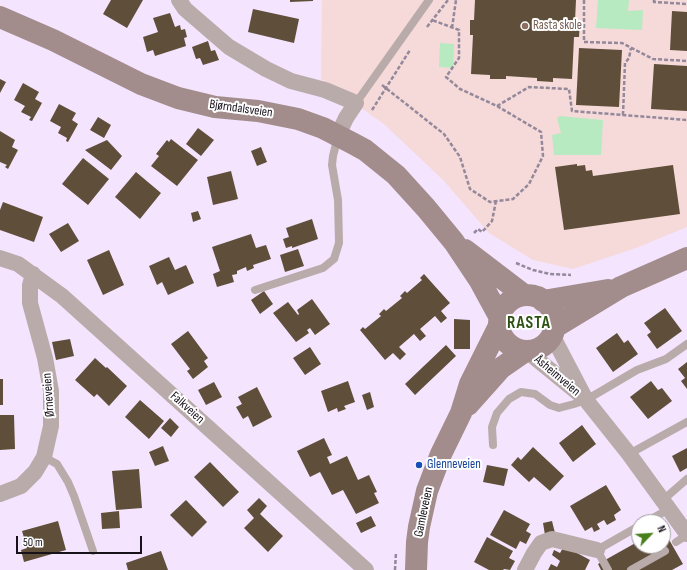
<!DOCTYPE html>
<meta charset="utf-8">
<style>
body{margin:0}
#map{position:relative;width:687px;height:570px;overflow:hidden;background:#f4e4fe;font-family:"Sofia Sans Condensed",sans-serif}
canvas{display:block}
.north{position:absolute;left:631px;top:514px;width:40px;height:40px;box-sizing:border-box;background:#fff;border:1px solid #a2a0a3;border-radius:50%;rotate:65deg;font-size:11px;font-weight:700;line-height:16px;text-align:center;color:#17111a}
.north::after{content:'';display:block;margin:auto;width:14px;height:18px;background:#47801a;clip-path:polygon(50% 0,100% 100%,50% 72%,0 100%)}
.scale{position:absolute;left:16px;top:536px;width:126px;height:18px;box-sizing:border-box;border:2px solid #17111a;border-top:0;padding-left:5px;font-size:12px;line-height:14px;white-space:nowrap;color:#17111a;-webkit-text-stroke:3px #fff;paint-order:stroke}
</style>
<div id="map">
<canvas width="687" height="570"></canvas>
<div class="north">N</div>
<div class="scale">50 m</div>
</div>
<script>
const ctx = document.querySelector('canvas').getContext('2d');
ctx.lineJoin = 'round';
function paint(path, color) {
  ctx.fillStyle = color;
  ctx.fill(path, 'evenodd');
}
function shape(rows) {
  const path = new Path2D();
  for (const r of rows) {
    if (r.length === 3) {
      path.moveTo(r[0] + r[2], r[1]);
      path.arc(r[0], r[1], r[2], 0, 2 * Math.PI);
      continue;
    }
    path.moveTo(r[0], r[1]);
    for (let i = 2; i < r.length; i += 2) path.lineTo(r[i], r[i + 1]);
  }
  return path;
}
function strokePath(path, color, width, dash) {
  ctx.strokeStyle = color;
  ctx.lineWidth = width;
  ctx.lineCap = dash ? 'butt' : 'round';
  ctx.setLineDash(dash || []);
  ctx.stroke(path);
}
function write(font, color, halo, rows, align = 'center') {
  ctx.font = font + ' "Sofia Sans Condensed",sans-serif';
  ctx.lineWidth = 4;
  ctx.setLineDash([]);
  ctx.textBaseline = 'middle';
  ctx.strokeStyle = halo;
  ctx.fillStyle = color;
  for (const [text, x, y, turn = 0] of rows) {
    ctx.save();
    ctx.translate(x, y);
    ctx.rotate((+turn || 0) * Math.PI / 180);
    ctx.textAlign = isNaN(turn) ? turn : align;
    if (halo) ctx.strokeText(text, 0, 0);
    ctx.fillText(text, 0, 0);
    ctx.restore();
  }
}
paint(shape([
 [322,0,687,0,687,227,636,248,573,269,533,260,489,233,444,181,385,125,321,79]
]), '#f5dad9');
paint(shape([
 [598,0,629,0,628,11,643,10,642,30,596,28],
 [440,43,454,44,453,68,439,67],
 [560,116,603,120,601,155,554,155,552,135,561,133,557,118]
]), '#b7eac0');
paint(shape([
 [111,0,143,0,127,28,103,14],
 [290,0,313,0,313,1,290,2],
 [475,0,576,0,575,21,580,21,579,37,574,37,572,79,553,78,553,82,537,81,537,78,506,76,506,79,490,79,490,75,471,74,473,35,470,35,470,20,474,20],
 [253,9,299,19,294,43,248,32],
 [672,11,687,12,687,51,670,50],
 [170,13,175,27,180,25,181,30,185,29,187,37,184,38,186,46,155,56,153,50,147,52,143,37,158,32,153,18],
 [208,41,211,51,215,50,219,60,203,65,200,58,196,59,192,47],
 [579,48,622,50,619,107,576,105],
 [654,64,687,66,687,111,651,109],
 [0,79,6,82,0,93],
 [23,83,39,92,35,99,42,103,32,121,29,120,31,117,21,112,25,106,14,100],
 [59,104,76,113,72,120,78,124,68,142,66,141,67,138,58,133,61,127,50,121],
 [98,117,111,125,104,138,90,130],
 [198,128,214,140,201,156,186,144],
 [0,131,15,140,12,147,18,150,8,169,5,167,7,165,0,162],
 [171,139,198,160,177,186,151,166,159,156,156,154,167,140,169,142],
 [107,140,122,156,111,170,85,150],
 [261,147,267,162,257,166,251,151],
 [83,158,109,179,88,205,62,184],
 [577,164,577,166,585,165,586,171,592,170,593,176,673,165,680,214,564,230,555,167],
 [231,171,238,199,213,205,207,177],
 [136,172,161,193,140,219,115,197],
 [3,202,43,217,34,242,0,230,0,210],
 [198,211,201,219,193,222,191,213],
 [312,219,318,239,292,248,292,246,286,248,283,239,289,237,286,228],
 [68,223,79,241,61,252,49,234],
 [251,234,256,248,266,245,271,259,253,265,254,268,247,271,246,267,237,271,237,274,232,275,234,282,217,287,213,274,220,271,212,247],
 [298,249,304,266,285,272,280,255],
 [109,250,124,285,103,295,87,260],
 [169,257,175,270,186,265,194,283,168,295,162,282,157,285,149,266],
 [424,274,450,303,441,311,447,318,441,323,435,316,420,329,426,336,420,341,414,334,399,347,406,354,400,360,393,353,385,360,360,330,363,327,365,329,381,316,379,314,384,309,386,311,402,298,400,296,405,291,407,293,422,280,420,278],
 [264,291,273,304,260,314,251,300],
 [312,299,330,324,315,335,310,328,307,330,309,333,296,342,273,313,288,302,298,315,299,314,297,310],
 [665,308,682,331,657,349,647,335,651,332,644,323],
 [454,319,470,320,470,349,454,349],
 [188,331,208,358,204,361,208,367,193,379,187,371,190,369,171,344],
 [617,333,624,343,628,340,638,354,613,372,596,348],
 [70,339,74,356,56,360,52,342],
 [446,345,456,356,415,395,405,384],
 [310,347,321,364,305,375,293,358],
 [95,358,106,368,107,367,127,386,109,406,97,394,94,397,75,380],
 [687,362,687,389,681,381,685,378,678,369],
 [0,379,3,379,3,405,0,405],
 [348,381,355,402,344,406,346,409,338,412,337,408,328,412,321,391],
 [651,381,658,390,662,388,672,401,648,419,630,397],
 [214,382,222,397,206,405,198,390],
 [257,387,272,417,253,427,248,416,243,419,236,407,242,404,238,397],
 [370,392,374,407,367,410,362,395],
 [140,400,164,421,149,439,125,417],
 [0,415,14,415,15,449,0,450],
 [170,418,179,427,171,437,161,428],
 [582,425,596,444,573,462,559,443],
 [324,438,332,455,327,457,330,464,347,456,358,480,369,475,377,492,374,493,379,503,356,514,343,490,332,495,320,472,310,477,297,451],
 [163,446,169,461,155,466,149,452],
 [533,447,564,476,550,491,534,477,529,482,511,465,518,457,521,460],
 [687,448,687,468,680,472,672,456],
 [210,462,239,492,223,507,194,477],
 [487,465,508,469,504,486,483,482],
 [139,469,142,508,116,510,112,471],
 [606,485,621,510,614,515,616,520,607,525,604,520,597,524,600,529,594,532,592,527,585,531,570,506],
 [259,498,267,506,260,514,283,536,268,552,244,528,254,518,247,510],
 [186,500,207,522,192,537,170,515],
 [504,510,530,524,526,531,531,534,526,544,520,541,516,549,490,535],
 [119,511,120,528,102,529,101,513],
 [371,516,376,526,361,533,356,523],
 [58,521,66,550,24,562,21,550,27,548,22,531],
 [552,521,555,533,545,535,543,523],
 [663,529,683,564,672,570,601,570,598,564,639,541,639,546,663,546],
 [487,537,513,551,509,558,515,561,510,570,504,569,503,570,489,570,474,562],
 [564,546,590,560,585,570,548,570,551,564,557,567,560,561,552,555,554,550,560,553],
 [161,551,168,570,128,570,126,563]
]), '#5f4f3a');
strokePath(shape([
 [584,0,584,42,622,43,653,59,687,61],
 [654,0,654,2,687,4],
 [427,27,448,0],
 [452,28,456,0],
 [382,85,444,134,460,157,470,189,490,202,513,199,529,184,543,156,541,132,497,106,460,89,446,77,459,58,459,30,432,20],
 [497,106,529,87,569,89,572,111,687,120],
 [372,110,410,50],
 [623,115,625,63,629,58,631,48],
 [474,233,478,229,482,232,492,221,496,201],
 [516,263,533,270,550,274,571,275],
 [395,570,396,552]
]), '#94889b', 2.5, [4, 2]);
strokePath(shape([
 [356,103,429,0],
 [255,290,323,268,334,259,339,243,338,200,332,165,333,156,338,136],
 [493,445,492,427,497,413,509,399,521,392,535,394,550,405,559,408,574,404,586,400,637,370,666,359,687,344],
 [629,454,687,422],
 [44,457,57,464,68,482,74,496,93,551],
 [663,500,687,479],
 [646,522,669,509],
 [676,542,687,535],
 [608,570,597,550,639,526],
 [631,570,665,551]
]), '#baabab', 8);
strokePath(shape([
 [179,0,185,9,229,47,266,69,291,81,325,90,356,103,346,118,338,135],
 [0,258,18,264,62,296,366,570],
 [552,335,586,400,629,454,687,534],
 [528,352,582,396],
 [0,494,21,486,35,472,44,457,51,426,51,391,45,358,30,303,30,285,33,274],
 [525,570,534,553,541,543,552,539,597,550]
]), '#baabab', 16);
strokePath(shape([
 [0,17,53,40,141,84,178,98,215,107,258,111,298,119,323,128,352,143,365,150,396,175,426,208,454,242,480,281,499,316],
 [465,250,524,295],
 [527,323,28],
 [543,301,608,290],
 [555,327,621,287,687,258],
 [468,405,501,368,524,352],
 [416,570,417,542,419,527,427,491,441,454,461,413,470,384,499,326]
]), '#a28c8c', 22);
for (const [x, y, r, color] of [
 [525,26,4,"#8d6e63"],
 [419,465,4,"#1a4fb4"]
]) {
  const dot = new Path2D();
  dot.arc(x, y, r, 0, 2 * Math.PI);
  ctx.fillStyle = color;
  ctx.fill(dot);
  strokePath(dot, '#fff', 1.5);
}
write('13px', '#785e54', '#fff', [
 ["Rasta skole",533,26]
], 'left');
write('13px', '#17111a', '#fff', [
 ["Bjørndalsveien",241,109,8],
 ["Åsheimveien",557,376,40],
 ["Ørneveien",49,395,-94],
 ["Falkveien",187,408,42],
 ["Gamleveien",424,512,-78]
]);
write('13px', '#164399', '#fff', [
 ["Glenneveien",427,465]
], 'left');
ctx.letterSpacing = '1px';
write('bold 17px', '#2d5112', '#fff', [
 ["RASTA",529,324]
]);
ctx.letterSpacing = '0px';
</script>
